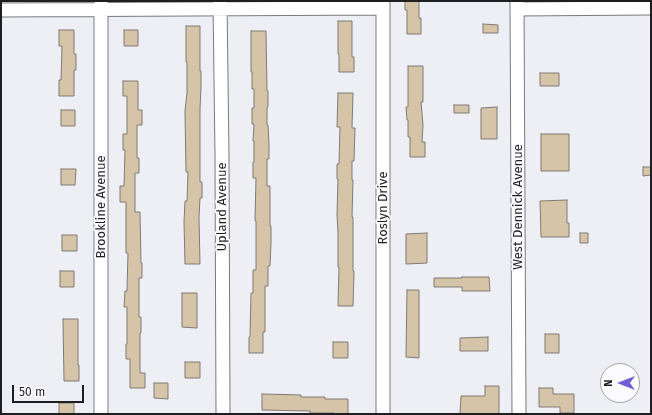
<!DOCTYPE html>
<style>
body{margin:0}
#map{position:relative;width:652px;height:415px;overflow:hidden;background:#eeeef5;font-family:"Fira Sans",sans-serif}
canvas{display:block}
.frame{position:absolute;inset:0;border:2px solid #1f1f22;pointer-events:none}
.north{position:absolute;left:600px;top:363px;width:40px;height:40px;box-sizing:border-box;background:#fcfcfe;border:1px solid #a4a4a6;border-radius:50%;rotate:270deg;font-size:11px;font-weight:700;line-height:16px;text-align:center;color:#1f1f22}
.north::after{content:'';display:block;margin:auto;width:14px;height:18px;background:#6f5ed8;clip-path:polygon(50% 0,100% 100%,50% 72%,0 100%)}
.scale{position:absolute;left:12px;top:385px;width:72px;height:18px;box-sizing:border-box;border:2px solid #1f1f22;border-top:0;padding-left:5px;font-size:12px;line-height:14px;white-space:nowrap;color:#1f1f22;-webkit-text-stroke:3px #fcfcfe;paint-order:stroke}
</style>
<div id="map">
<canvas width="652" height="415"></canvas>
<div class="frame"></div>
<div class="north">N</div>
<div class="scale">50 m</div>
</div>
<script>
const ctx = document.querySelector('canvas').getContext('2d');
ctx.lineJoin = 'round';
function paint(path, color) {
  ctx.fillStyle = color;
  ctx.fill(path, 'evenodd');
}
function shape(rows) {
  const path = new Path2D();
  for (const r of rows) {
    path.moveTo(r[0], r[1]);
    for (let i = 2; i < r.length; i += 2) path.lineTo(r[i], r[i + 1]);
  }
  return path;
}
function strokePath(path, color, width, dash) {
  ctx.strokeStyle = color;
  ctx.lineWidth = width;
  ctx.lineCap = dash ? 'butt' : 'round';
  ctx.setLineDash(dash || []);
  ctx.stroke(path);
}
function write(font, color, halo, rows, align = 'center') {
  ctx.font = font + ' "Fira Sans",sans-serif';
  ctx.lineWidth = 3.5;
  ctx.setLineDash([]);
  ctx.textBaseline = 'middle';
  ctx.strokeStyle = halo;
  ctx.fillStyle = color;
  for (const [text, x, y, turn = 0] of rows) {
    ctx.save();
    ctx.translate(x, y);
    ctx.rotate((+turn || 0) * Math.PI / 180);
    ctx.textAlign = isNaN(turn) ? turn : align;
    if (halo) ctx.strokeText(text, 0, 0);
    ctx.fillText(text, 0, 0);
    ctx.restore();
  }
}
const building = shape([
 [405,1,419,1,419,18,421,18,421,34,407,34,407,10,405,10,405,1],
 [338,21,352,21,352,57,354,57,354,72,339,72,339,54,338,54,338,21],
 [483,24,498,25,498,33,483,33,483,24],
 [186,26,200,26,200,71,201,71,201,87,200,109,200,182,202,182,202,198,200,198,199,217,200,264,185,264,184,222,185,201,187,201,188,172,186,172,185,111,187,93,187,62,186,62,186,26],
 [59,30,74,30,74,54,76,54,76,70,74,70,74,96,59,96,59,80,61,80,62,46,59,46,59,30],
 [124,30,138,30,138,46,124,46,124,30],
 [251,31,266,31,267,91,268,91,268,107,267,107,267,125,268,125,269,143,269,159,267,159,267,186,270,186,270,226,271,226,271,242,270,266,268,266,268,286,265,286,265,332,263,332,263,353,249,353,249,337,250,337,251,293,253,293,253,270,256,270,256,221,255,221,256,178,253,178,253,162,254,162,254,141,253,141,254,124,252,124,252,108,254,108,254,89,252,89,252,72,251,72,251,31],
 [408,66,423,66,423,102,421,102,423,125,422,142,425,142,425,157,410,157,410,137,408,137,408,120,407,120,406,107,408,107,408,66],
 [540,73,559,73,559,86,540,86,540,73],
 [123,81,138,81,138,110,142,110,142,125,137,125,137,158,139,158,139,173,135,173,135,212,140,212,141,263,142,263,142,278,139,278,139,317,141,317,141,333,140,333,140,373,145,373,145,388,130,388,130,359,126,359,126,344,127,344,127,307,124,307,125,291,127,291,128,253,126,253,126,202,120,202,120,186,124,186,125,150,123,150,123,134,127,134,127,96,123,96,123,81],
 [338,93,353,93,352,128,355,128,354,161,352,161,352,180,353,180,352,217,353,217,353,271,354,271,353,306,338,306,339,267,338,267,338,232,337,215,338,179,337,179,337,164,339,164,340,127,337,127,338,93],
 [454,105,469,105,469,113,454,113,454,105],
 [497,107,497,139,481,139,481,108,497,107],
 [61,110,75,110,75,126,61,126,61,110],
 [541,134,569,134,569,171,541,171,541,134],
 [643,167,651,167,651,175,643,176,643,167],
 [61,169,76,169,75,185,61,185,61,169],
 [567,200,567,223,569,223,569,237,541,237,540,201,567,200],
 [427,233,427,263,406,264,406,234,427,233],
 [580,233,588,233,588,243,580,243,580,233],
 [62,235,77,235,77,251,62,251,62,235],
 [60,271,74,271,74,287,60,287,60,271],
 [462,277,489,277,490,291,462,291,462,287,434,287,434,278,462,278,462,277],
 [407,290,419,290,419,358,406,357,407,290],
 [182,293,197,293,197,328,182,327,182,293],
 [63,319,78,319,78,365,79,365,79,381,64,381,63,319],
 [545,334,559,334,559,353,545,353,545,334],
 [488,337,488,351,460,351,460,338,488,337],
 [333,342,348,342,348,358,333,358,333,342],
 [185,362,200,362,200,378,185,378,185,362],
 [154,383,168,383,168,399,154,398,154,383],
 [485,386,499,386,499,414,460,414,461,396,485,396,485,386],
 [539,388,553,388,553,394,574,394,574,413,560,413,560,407,539,407,539,388],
 [262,394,301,395,301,397,325,397,325,399,348,399,348,414,334,414,334,413,310,413,310,411,262,410,262,394],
 [59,403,74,403,74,414,59,414,59,403]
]);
paint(building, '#d6c4a9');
strokePath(building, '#7e7a75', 1);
const minor = shape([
 [101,1,101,414],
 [220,1,222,156,223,414],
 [383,1,383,414],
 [517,1,519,414],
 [517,9,651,8],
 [1,10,383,8]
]);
strokePath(minor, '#797a80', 15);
strokePath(minor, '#fff', 13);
write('13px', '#1f1f22', '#fcfcfe', [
 ["Brookline Avenue",101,207,-90],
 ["Upland Avenue",222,207,-90],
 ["West Dennick Avenue",518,207,-90],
 ["Roslyn Drive",383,208,-90]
]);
</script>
